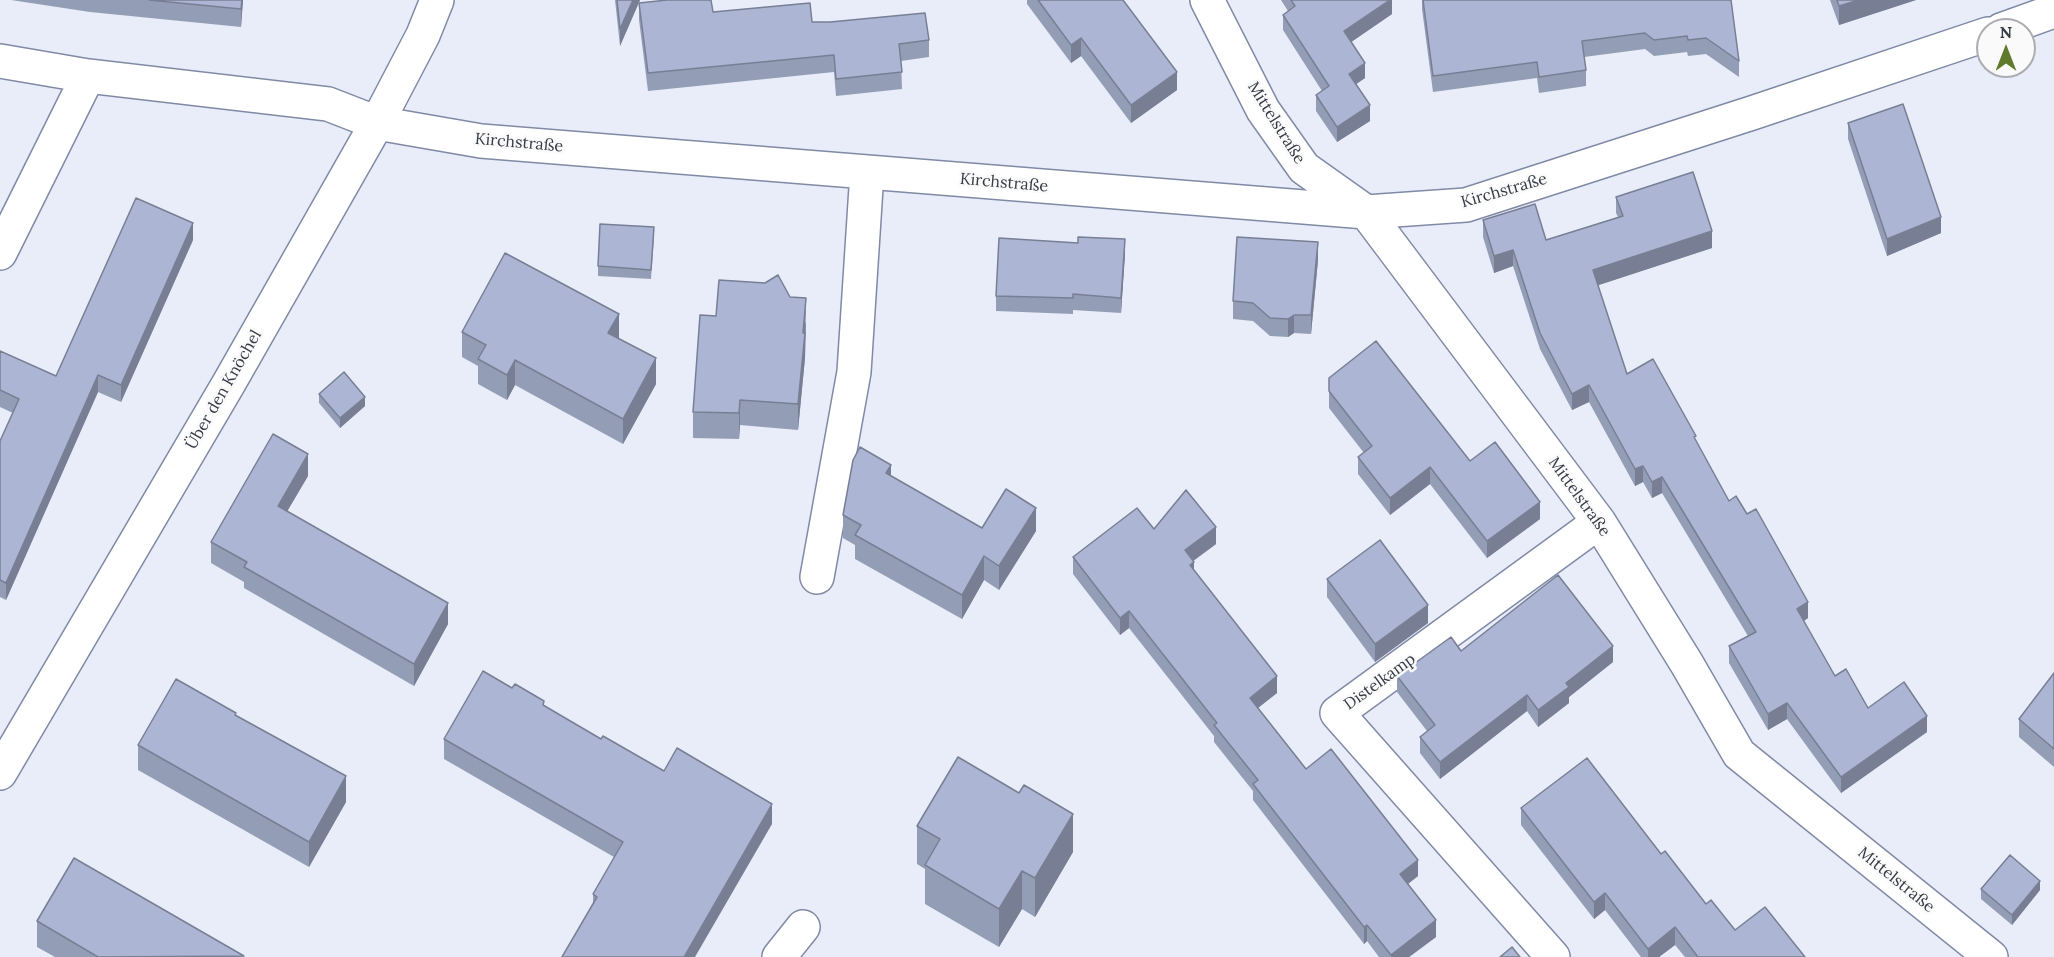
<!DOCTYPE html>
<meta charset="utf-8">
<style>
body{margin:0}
#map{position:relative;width:2054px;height:957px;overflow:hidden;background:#e8edf9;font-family:Lora,serif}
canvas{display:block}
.north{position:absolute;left:1976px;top:18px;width:60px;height:60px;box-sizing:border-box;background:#fafafa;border:2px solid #abadb2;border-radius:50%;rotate:0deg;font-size:16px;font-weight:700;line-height:24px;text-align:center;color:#353a46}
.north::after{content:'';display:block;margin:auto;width:21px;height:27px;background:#607a2d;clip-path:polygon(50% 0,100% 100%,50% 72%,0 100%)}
</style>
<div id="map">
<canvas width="2054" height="957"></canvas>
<div class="north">N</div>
</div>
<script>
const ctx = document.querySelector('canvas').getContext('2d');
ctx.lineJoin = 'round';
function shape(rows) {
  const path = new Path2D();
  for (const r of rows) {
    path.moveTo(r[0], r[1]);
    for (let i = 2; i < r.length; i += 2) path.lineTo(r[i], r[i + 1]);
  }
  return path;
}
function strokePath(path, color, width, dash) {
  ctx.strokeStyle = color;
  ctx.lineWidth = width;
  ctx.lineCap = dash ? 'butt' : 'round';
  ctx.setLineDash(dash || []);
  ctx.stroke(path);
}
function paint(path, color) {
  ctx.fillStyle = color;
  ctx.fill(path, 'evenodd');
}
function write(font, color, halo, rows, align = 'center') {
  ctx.font = font + ' Lora,serif';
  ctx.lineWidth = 5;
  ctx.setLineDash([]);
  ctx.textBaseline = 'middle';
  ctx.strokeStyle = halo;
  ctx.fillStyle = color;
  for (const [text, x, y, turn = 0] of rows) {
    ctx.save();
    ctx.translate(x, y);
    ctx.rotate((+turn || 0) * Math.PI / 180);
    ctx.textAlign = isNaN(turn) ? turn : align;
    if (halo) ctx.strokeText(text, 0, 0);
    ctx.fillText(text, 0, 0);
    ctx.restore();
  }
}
const minor = shape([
 [1207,0,1263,110,1304,168,1366,212,1599,522,1687,664,1739,754,1991,957],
 [2001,30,2054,11],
 [0,61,88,76,328,104,377,123,481,141,1366,212,1466,205,1752,113,1988,34],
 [0,253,88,76],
 [817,577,854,372,867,172],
 [779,957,803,927],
 [1553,957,1337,713,1599,522]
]);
const major = shape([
 [0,773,229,383,377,123,423,35,437,0]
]);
strokePath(minor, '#808aa6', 36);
strokePath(major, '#808aa6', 36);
strokePath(minor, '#fff', 33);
strokePath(major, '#fff', 33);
paint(shape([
 [11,0,243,0,241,27,90,12],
 [615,0,640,0,620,46],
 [1027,0,1123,0,1177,90,1131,123,1081,56,1071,63,1027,4],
 [1281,0,1392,0,1392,14,1351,42,1365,78,1356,84,1370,121,1337,142,1316,111,1316,95,1322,91,1283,30,1283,15,1288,11],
 [1422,0,1731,0,1739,61,1739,77,1706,54,1688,56,1687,52,1654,56,1645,49,1584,57,1586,70,1586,86,1539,93,1537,78,1433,92,1422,9],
 [1830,0,1916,0,1839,25],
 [639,3,713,12,812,22,929,40,929,57,901,61,902,89,836,96,834,72,648,91,639,20],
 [1848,123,1941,233,1887,256,1848,139],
 [1616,197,1712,248,1598,285,1627,374,1696,441,1729,501,1808,618,1804,621,1835,676,1868,708,1927,732,1841,793,1787,719,1768,730,1729,663,1729,646,1748,636,1662,493,1652,498,1643,482,1635,486,1589,402,1572,410,1540,349,1513,266,1494,273,1483,237,1483,220,1546,240,1618,217,1616,213],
 [654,237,651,279,598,276,598,266],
 [193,240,121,402,98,392,6,600,0,597,0,441,13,413,0,407,0,351,56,376],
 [1125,254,1121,313,1073,310,1073,314,996,311,996,296],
 [1318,260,1311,334,1294,333,1288,337,1270,336,1253,321,1233,319,1233,301],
 [790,297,806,324,805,358,798,430,740,425,739,439,693,438,693,412,716,316],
 [462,332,619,338,656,384,623,444,515,385,507,400,478,384,478,366,462,357],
 [1329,378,1470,461,1540,519,1487,558,1430,484,1390,515,1358,474,1358,457,1364,453,1329,408],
 [319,394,365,406,340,428,319,403],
 [308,476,287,511,448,624,414,686,244,588,244,582,211,563,211,542],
 [891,476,982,528,1036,531,999,590,984,580,962,619,855,559,855,545,843,538,843,515],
 [1154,529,1216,544,1193,561,1194,570,1277,693,1258,708,1306,769,1418,876,1408,884,1436,937,1409,957,1379,957,1367,941,1364,944,1253,800,1253,791,1214,742,1214,736,1129,628,1120,635,1073,574,1073,557],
 [1327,579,1428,623,1375,662,1327,597],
 [1461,651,1613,662,1569,697,1569,703,1538,727,1527,711,1440,779,1420,753,1420,737,1427,731,1397,692,1397,676],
 [2054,673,2054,767,2019,737,2019,719],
 [544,706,601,739,772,824,593,903,593,894,614,857,444,759,444,739],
 [138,745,346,802,309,867,138,770],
 [1521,808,1661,854,1706,904,1735,930,1805,957,1685,957,1675,945,1659,957,1641,957,1605,910,1594,919,1521,825],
 [917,826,1073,852,1035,917,1022,909,999,947,925,904,925,869,917,864],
 [1981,889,2040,890,2012,925,1981,899],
 [37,921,244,957,55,957,37,947]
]), '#949db6');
paint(shape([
 [242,0,243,0,241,27,241,9],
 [633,0,640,0,620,46,620,29],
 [1390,0,1392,0,1392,14,1344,47,1344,31],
 [1859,0,1916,0,1839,25,1839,6],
 [1081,38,1081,56,1071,63,1071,45],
 [1365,63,1365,78,1349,89,1349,74],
 [1177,72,1177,90,1131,123,1131,105],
 [1370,105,1370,121,1337,142,1337,127],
 [1941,217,1941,233,1887,256,1887,239],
 [193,223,193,240,121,402,121,385],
 [1712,231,1712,248,1593,287,1593,270],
 [1125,239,1125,254,1121,313,1121,298],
 [1318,242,1318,260,1311,334,1311,315],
 [1513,250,1513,266,1494,273,1494,256],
 [806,298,805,358,798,430,798,404],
 [619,314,619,339,608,333],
 [1294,315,1294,333,1288,337,1288,319],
 [656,358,656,384,623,444,623,419],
 [515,360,515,385,507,400,507,375],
 [98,375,98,392,6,600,6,583],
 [1589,385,1589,402,1572,410,1572,394],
 [365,397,365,406,340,428,340,418],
 [740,400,740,425,739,439,739,413],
 [308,454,308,476,278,527,278,506],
 [891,465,891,488,886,473],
 [1643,466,1643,482,1635,486,1635,469],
 [1430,467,1430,484,1390,515,1390,498],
 [1662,477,1662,493,1652,498,1652,482],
 [1540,502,1540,519,1487,558,1487,541],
 [1036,508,1036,531,999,590,999,566],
 [1216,527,1216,544,1185,567,1185,550],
 [984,556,984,580,962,619,962,595],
 [1194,562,1194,578,1190,565],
 [1808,602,1808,618,1797,625,1797,609],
 [448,603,448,624,414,686,414,664],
 [1428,605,1428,623,1375,662,1375,644],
 [1129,611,1129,628,1120,635,1120,618],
 [1613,646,1613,662,1569,697,1569,703,1538,727,1538,710,1566,683],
 [1277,676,1277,693,1250,714,1250,698],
 [1527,695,1527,711,1440,779,1440,762],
 [1787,703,1787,719,1768,730,1768,714],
 [1927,716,1927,732,1841,793,1841,777],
 [346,776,346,802,309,867,309,842],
 [772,804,772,824,695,957,684,957],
 [1073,814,1073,852,1035,917,1035,878],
 [1418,860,1418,876,1400,890,1400,874],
 [1022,871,1022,909,999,947,999,909],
 [2040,881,2040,890,2012,925,2012,915],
 [1605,893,1605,910,1594,919,1594,902],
 [1436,920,1436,937,1409,957,1391,957,1391,955],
 [1367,925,1367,941,1364,944,1364,927],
 [1675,927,1675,945,1659,957,1648,957,1648,949]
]), '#787f94');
const building = shape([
 [149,0,242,0,241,9,149,0],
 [617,0,633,0,620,29,617,0],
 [667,0,711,0,713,12,810,3,812,22,830,22,925,13,929,40,899,44,902,72,836,79,834,55,648,73,639,3,667,0],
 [1038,0,1123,0,1177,72,1131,105,1081,38,1071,45,1038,0],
 [1291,0,1390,0,1344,31,1365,63,1349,74,1370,105,1337,127,1316,95,1329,86,1283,15,1295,6,1291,0],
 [1423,0,1731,0,1739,61,1706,38,1688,40,1687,36,1654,40,1645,33,1582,41,1586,70,1539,77,1537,62,1433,76,1423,0],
 [1837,0,1859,0,1839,6,1837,0],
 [1903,104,1941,217,1887,239,1848,123,1903,104],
 [1693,172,1712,231,1593,270,1627,374,1653,359,1696,436,1694,437,1729,501,1736,496,1747,514,1756,509,1808,602,1797,609,1835,676,1846,669,1868,708,1904,682,1927,716,1841,777,1787,703,1768,714,1729,646,1756,632,1662,477,1652,482,1643,466,1635,469,1589,385,1572,394,1540,333,1513,250,1494,256,1483,220,1535,204,1546,240,1623,216,1616,197,1693,172],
 [136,198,193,223,121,385,98,375,6,583,0,580,0,441,19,399,0,390,0,351,56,376,136,198],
 [600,224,654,227,651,270,598,266,600,224],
 [1078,237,1125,239,1121,298,1073,294,1073,298,996,296,999,238,1078,243,1078,237],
 [1237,237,1318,242,1311,315,1294,315,1288,319,1270,318,1253,303,1233,301,1237,237],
 [505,253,619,314,608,333,656,358,623,419,515,360,507,375,478,359,486,345,462,332,505,253],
 [778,275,790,297,806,298,803,333,805,333,798,404,740,400,739,413,693,412,700,315,716,316,719,280,765,283,778,275],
 [1376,341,1470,461,1495,442,1540,502,1487,541,1430,467,1390,498,1358,457,1372,446,1329,391,1329,378,1376,341],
 [344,372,365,397,340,418,319,394,344,372],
 [273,434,308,454,278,506,448,603,414,664,244,567,247,562,211,542,273,434],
 [860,447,891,465,886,473,982,528,1006,489,1036,508,999,566,984,556,962,595,855,535,861,525,843,515,853,460,860,447],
 [1186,490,1216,527,1185,550,1194,562,1190,565,1277,676,1250,698,1306,769,1331,749,1418,860,1400,874,1436,920,1391,955,1367,925,1364,927,1253,784,1258,780,1214,725,1217,723,1129,611,1120,618,1073,557,1137,508,1154,529,1186,490],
 [1380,540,1428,605,1375,644,1327,579,1380,540],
 [1558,575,1613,646,1566,683,1569,687,1538,710,1527,695,1440,762,1420,737,1435,725,1397,676,1451,637,1461,651,1558,575],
 [483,671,512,688,515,684,544,701,543,705,601,739,603,736,664,771,677,748,772,804,684,957,562,957,597,897,593,894,623,842,444,739,483,671],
 [2054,673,2054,749,2019,719,2054,673],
 [176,679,236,713,235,715,346,776,309,842,138,745,176,679],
 [958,757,1019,793,1024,785,1073,814,1035,878,1022,871,999,909,925,865,940,839,917,826,958,757],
 [1587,758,1661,854,1665,851,1706,904,1711,900,1735,930,1765,907,1805,957,1698,957,1675,927,1648,949,1605,893,1594,902,1521,808,1587,758],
 [2010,855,2040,881,2012,915,1981,889,2010,855],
 [74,858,244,956,98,957,37,921,74,858],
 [1512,947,1520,957,1500,957,1512,947]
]);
paint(building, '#acb6d4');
strokePath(building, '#787f94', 1.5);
write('16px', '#353a46', '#fafafa', [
 ["Mittelstraße",1276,123,58],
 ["Kirchstraße",519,143,5],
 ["Kirchstraße",1004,183,5],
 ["Kirchstraße",1504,191,-16],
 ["Über den Knöchel",224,390,-60],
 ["Mittelstraße",1579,497,54],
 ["Distelkamp",1380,682,-36],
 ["Mittelstraße",1896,880,39]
]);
</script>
